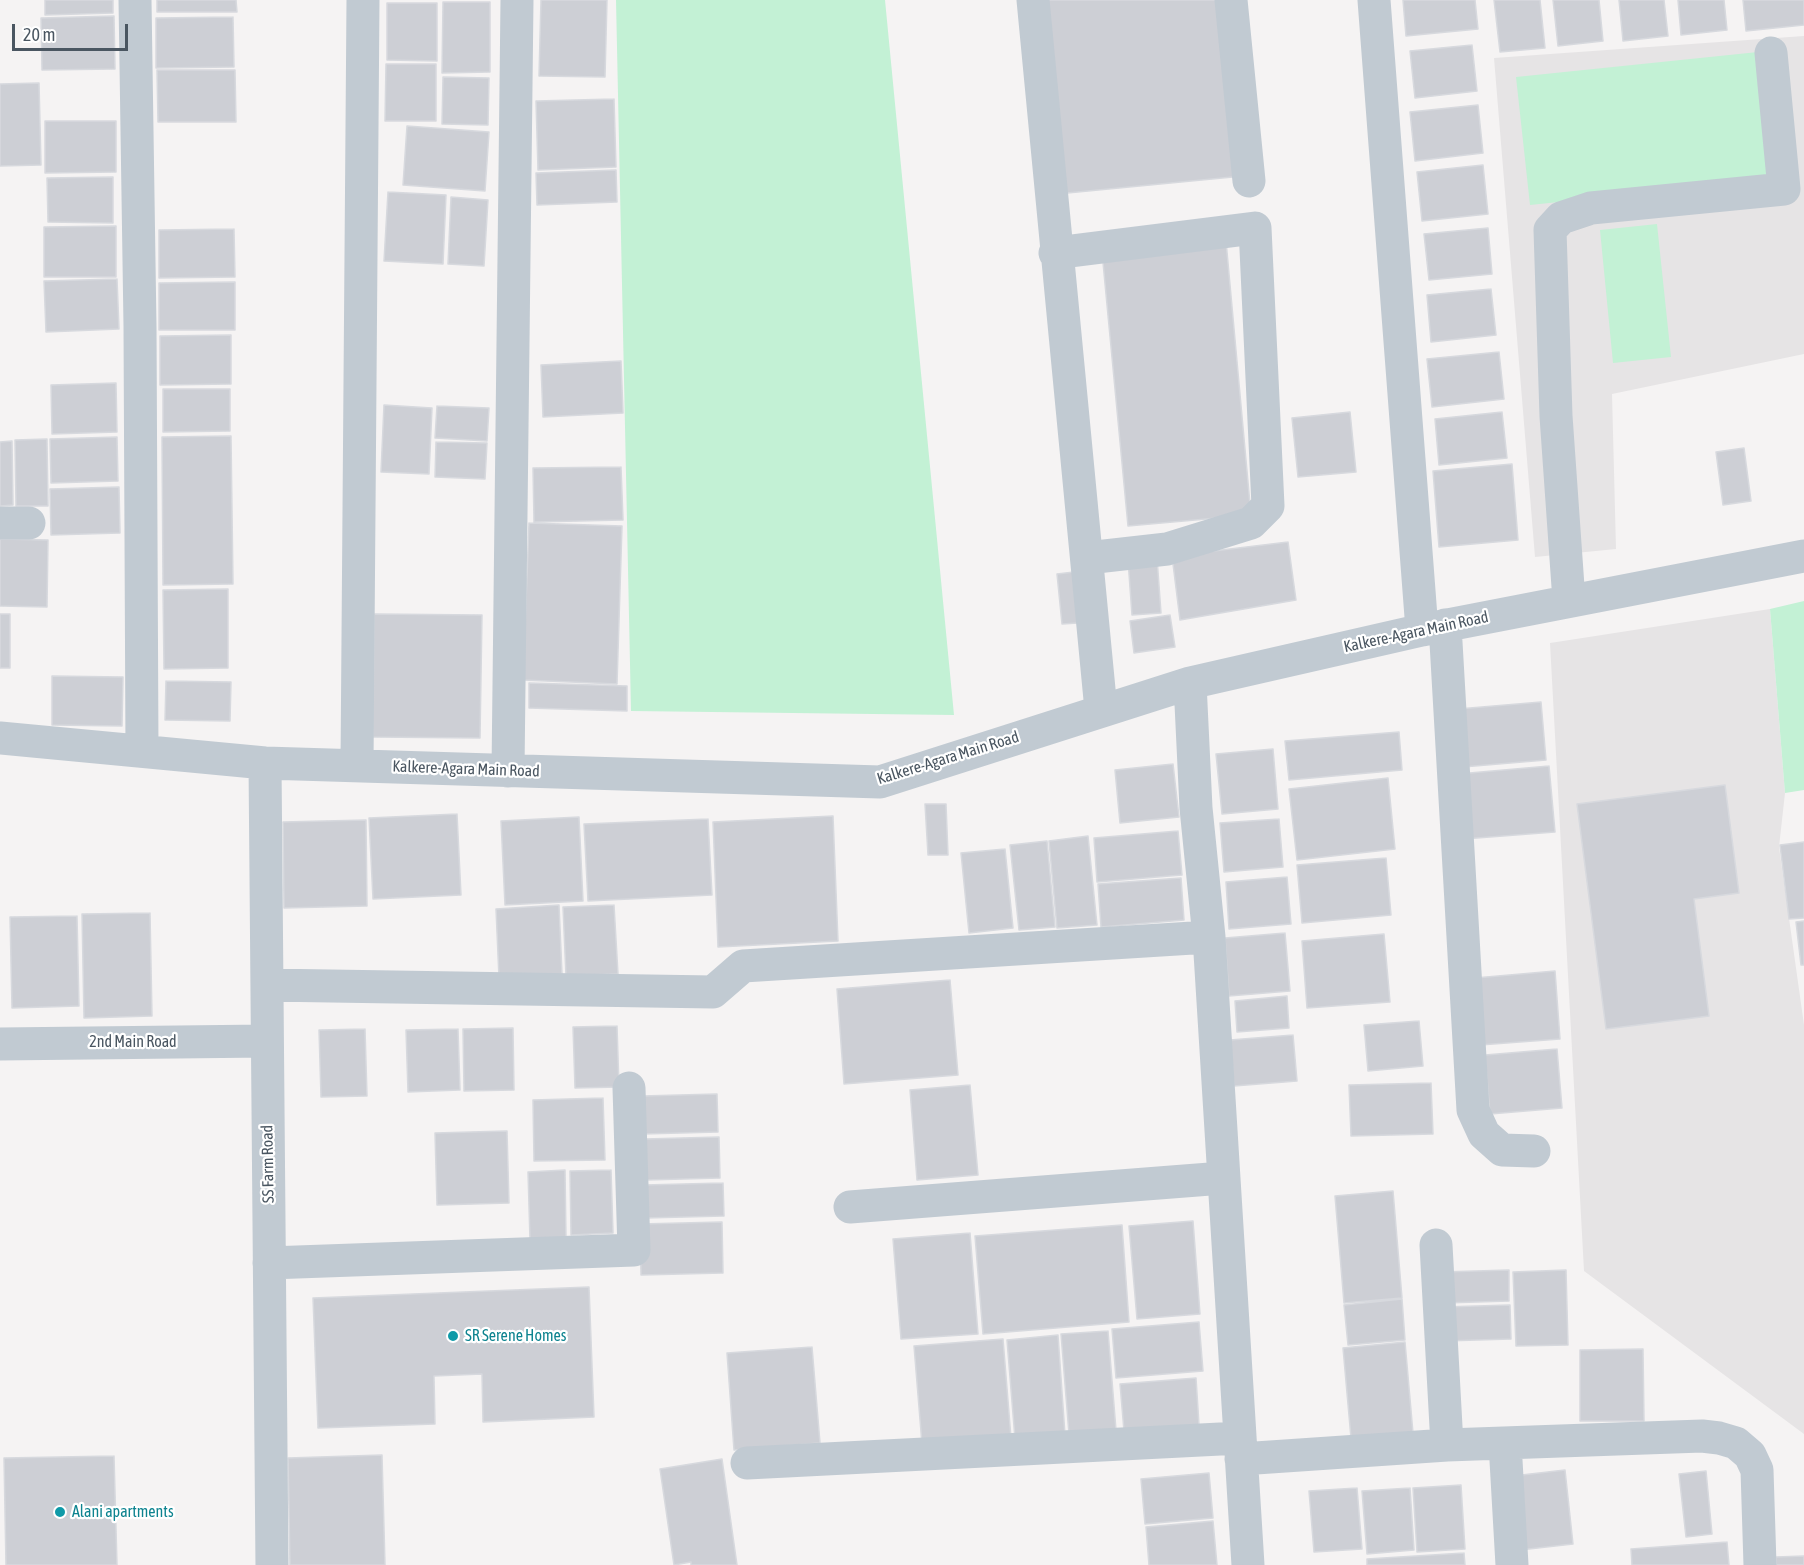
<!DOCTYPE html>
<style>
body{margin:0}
#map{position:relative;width:1804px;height:1565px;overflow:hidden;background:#f5f3f3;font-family:"Asap Condensed",sans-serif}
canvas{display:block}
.scale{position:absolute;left:12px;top:24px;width:116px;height:27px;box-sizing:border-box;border:3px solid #4a5661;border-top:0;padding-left:8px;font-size:18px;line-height:21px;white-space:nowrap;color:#4a5661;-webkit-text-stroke:4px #fff;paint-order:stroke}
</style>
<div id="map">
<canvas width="1804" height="1565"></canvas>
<div class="scale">20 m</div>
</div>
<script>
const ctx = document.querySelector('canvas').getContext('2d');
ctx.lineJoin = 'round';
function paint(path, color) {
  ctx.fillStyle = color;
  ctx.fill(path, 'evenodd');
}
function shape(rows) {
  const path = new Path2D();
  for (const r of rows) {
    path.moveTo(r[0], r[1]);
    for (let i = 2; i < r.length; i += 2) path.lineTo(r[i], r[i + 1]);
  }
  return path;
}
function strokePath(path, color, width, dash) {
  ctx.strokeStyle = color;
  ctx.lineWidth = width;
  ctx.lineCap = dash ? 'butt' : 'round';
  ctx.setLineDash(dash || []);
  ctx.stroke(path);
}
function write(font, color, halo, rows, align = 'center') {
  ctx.font = font + ' "Asap Condensed",sans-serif';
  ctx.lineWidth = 4.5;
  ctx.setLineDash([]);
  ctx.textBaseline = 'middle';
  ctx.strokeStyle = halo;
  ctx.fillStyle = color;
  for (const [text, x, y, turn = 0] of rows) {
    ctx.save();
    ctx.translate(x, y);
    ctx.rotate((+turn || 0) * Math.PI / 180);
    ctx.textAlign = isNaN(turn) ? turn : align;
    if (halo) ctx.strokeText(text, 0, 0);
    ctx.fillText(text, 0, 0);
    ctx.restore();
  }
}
paint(shape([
 [1804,36,1804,354,1612,394,1616,549,1535,557,1494,58],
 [1770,609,1785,793,1779,847,1804,1025,1804,1434,1584,1271,1550,643]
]), '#e6e4e5');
paint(shape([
 [616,0,885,0,954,715,631,711],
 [1758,52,1771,180,1530,205,1516,77],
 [1657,224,1671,357,1613,363,1600,230],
 [1804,601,1804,790,1785,793,1770,609]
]), '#c3f1d5');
const building = shape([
 [45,0,113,0,113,13,45,15,45,0],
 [157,0,236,0,237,12,157,12,157,0],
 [541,0,607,0,605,77,539,76,541,0],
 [1038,0,1226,0,1243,176,1057,194,1038,0],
 [1403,0,1475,0,1478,29,1406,36,1403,0],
 [1494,0,1540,0,1545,48,1500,52,1494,0],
 [1553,0,1599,0,1603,41,1558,46,1553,0],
 [1619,0,1664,0,1668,36,1623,41,1619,0],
 [1678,0,1724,0,1727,30,1681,35,1678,0],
 [1743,0,1804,0,1804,25,1746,31,1743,0],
 [443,2,490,2,490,72,442,73,443,2],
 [387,3,437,3,437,61,387,60,387,3],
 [114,16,115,69,42,70,41,18,114,16],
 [233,17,234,67,156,68,156,18,233,17],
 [1472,45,1477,91,1415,98,1410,51,1472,45],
 [386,64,436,64,436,121,385,121,386,64],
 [157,70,235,70,236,122,158,122,157,70],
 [443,77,489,78,488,125,442,124,443,77],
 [39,83,41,165,0,166,0,84,39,83],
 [614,99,616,167,538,170,536,101,614,99],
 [1478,105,1483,153,1415,161,1410,112,1478,105],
 [45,121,116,121,116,172,45,173,45,121],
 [407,126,489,132,485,191,403,185,407,126],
 [1483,165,1488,214,1422,221,1417,172,1483,165],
 [616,170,617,202,537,205,536,173,616,170],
 [113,177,113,223,48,222,47,178,113,177],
 [388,192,446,195,443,264,384,261,388,192],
 [451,197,488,200,484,266,448,264,451,197],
 [116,226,116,277,44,277,44,227,116,226],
 [1488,228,1492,274,1429,280,1424,234,1488,228],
 [234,229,235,277,159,278,159,230,234,229],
 [1226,241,1251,515,1128,526,1102,252,1226,241],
 [117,279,119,329,46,332,44,281,117,279],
 [235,282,235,330,159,330,159,283,235,282],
 [1491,289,1496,335,1431,342,1427,295,1491,289],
 [231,335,231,384,160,385,160,336,231,335],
 [1499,352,1504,399,1432,407,1427,359,1499,352],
 [621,361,623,413,543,417,541,365,621,361],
 [116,383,117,432,52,434,51,385,116,383],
 [163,389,230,389,230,431,163,432,163,389],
 [384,405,432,408,429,474,381,472,384,405],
 [437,406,489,408,487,441,435,438,437,406],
 [1350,412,1356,472,1298,477,1292,418,1350,412],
 [1502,412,1507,458,1439,465,1435,419,1502,412],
 [231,436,233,584,163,585,162,437,231,436],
 [117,437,118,481,51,483,50,439,117,437],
 [47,439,48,506,16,506,15,440,47,439],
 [12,441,13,505,0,506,0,442,12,441],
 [436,442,487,443,485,479,435,477,436,442],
 [1744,448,1751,501,1723,505,1716,452,1744,448],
 [1512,464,1518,540,1439,547,1433,471,1512,464],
 [621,467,623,520,534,522,533,468,621,467],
 [119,487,120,533,51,535,50,489,119,487],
 [529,523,622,526,617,684,523,680,529,523],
 [0,539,48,540,47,607,0,606,0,539],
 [1288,542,1296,600,1180,620,1172,556,1288,542],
 [1157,558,1161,613,1132,615,1128,560,1157,558],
 [1074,572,1078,623,1062,624,1057,574,1074,572],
 [228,589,228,668,164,669,163,590,228,589],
 [0,614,10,614,10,668,0,668,0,614],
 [374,614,482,615,480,738,373,737,374,614],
 [1170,615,1175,647,1134,653,1130,621,1170,615],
 [52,676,123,677,122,726,52,725,52,676],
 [166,681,231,682,230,721,165,720,166,681],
 [529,683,627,686,627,711,529,708,529,683],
 [1541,702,1546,760,1463,767,1458,709,1541,702],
 [1399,732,1402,770,1289,780,1285,741,1399,732],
 [1273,749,1278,809,1222,814,1216,754,1273,749],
 [1173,764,1179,817,1120,823,1115,770,1173,764],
 [1549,766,1555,832,1464,839,1458,774,1549,766],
 [1388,778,1395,849,1297,860,1289,789,1388,778],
 [1725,785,1739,893,1694,899,1709,1016,1606,1029,1577,804,1725,785],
 [925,804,946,804,948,855,928,855,925,804],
 [457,814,461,895,373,899,369,818,457,814],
 [833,816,838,941,718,947,713,822,833,816],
 [579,817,583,901,505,905,501,821,579,817],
 [708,819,712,895,588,901,584,824,708,819],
 [1279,819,1283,867,1224,872,1220,823,1279,819],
 [366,820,367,906,284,908,283,822,366,820],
 [1178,831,1182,875,1097,882,1094,838,1178,831],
 [1088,836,1097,925,1057,928,1049,841,1088,836],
 [1047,841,1055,927,1019,930,1010,845,1047,841],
 [1804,842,1804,918,1789,919,1780,845,1804,842],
 [1005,849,1013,928,969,933,961,853,1005,849],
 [1386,858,1391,915,1302,923,1297,865,1386,858],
 [1287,877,1291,924,1229,929,1226,882,1287,877],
 [1181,878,1184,920,1101,927,1098,884,1181,878],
 [559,905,562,974,499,978,496,909,559,905],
 [614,905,618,974,566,976,563,907,614,905],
 [150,913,152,1016,84,1018,82,914,150,913],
 [77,916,79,1006,12,1008,10,917,77,916],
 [1804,921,1804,965,1801,965,1796,922,1804,921],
 [1285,933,1290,991,1229,996,1225,938,1285,933],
 [1384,934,1390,1002,1307,1008,1302,941,1384,934],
 [1555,971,1560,1039,1480,1045,1475,978,1555,971],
 [950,980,958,1075,844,1084,837,989,950,980],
 [1287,996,1289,1028,1237,1032,1235,1001,1287,996],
 [1419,1021,1423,1066,1368,1071,1364,1025,1419,1021],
 [617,1026,619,1087,575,1088,573,1027,617,1026],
 [513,1028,514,1090,464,1091,463,1029,513,1028],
 [365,1029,367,1096,321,1097,319,1030,365,1029],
 [458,1029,460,1090,408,1092,406,1030,458,1029],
 [1293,1035,1297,1081,1234,1086,1230,1040,1293,1035],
 [1557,1049,1562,1108,1490,1114,1485,1055,1557,1049],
 [1431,1083,1433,1134,1351,1136,1349,1085,1431,1083],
 [970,1085,978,1175,917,1180,910,1090,970,1085],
 [717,1094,718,1132,643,1134,642,1096,717,1094],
 [603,1098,605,1160,534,1161,533,1100,603,1098],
 [507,1131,509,1203,437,1205,435,1133,507,1131],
 [719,1137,720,1178,646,1180,645,1139,719,1137],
 [565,1170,566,1238,530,1240,528,1172,565,1170],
 [611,1170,613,1233,571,1235,570,1171,611,1170],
 [723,1183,724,1216,645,1218,644,1185,723,1183],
 [1393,1191,1402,1298,1344,1303,1335,1196,1393,1191],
 [1193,1221,1200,1314,1137,1319,1129,1226,1193,1221],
 [722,1222,723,1273,641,1275,640,1224,722,1222],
 [1122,1225,1129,1322,983,1334,975,1236,1122,1225],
 [970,1233,978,1334,901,1339,893,1239,970,1233],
 [1509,1270,1509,1301,1444,1303,1442,1272,1509,1270],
 [1566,1270,1568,1345,1516,1346,1513,1272,1566,1270],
 [589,1287,594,1417,483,1422,482,1374,434,1376,435,1424,318,1428,313,1298,589,1287],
 [1402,1299,1405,1340,1348,1345,1344,1305,1402,1299],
 [1510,1305,1511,1339,1444,1341,1443,1307,1510,1305],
 [1199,1322,1203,1371,1116,1378,1112,1329,1199,1322],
 [1108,1331,1116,1430,1069,1434,1061,1334,1108,1331],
 [1058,1335,1065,1435,1015,1439,1007,1340,1058,1335],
 [1003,1339,1011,1438,922,1444,914,1346,1003,1339],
 [1405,1342,1413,1433,1351,1438,1343,1348,1405,1342],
 [812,1347,820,1443,734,1450,727,1353,812,1347],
 [1643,1349,1644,1421,1580,1421,1580,1350,1643,1349],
 [1196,1378,1199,1425,1124,1431,1120,1384,1196,1378],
 [382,1455,385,1565,290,1565,288,1458,382,1455],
 [114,1456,117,1565,6,1565,4,1458,114,1456],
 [722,1459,737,1565,691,1565,691,1562,674,1565,660,1469,722,1459],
 [1565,1470,1573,1544,1520,1550,1513,1476,1565,1470],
 [1706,1471,1712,1534,1686,1537,1679,1474,1706,1471],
 [1209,1473,1213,1518,1145,1524,1141,1479,1209,1473],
 [1461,1485,1465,1549,1417,1552,1413,1488,1461,1485],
 [1357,1488,1362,1549,1314,1552,1309,1491,1357,1488],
 [1410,1488,1414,1550,1367,1554,1362,1491,1410,1488],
 [1213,1521,1217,1565,1149,1565,1146,1527,1213,1521],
 [1727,1542,1729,1565,1632,1565,1631,1549,1727,1542],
 [1464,1553,1465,1565,1367,1565,1367,1559,1464,1553],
 [1804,1556,1804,1565,1776,1565,1776,1557,1804,1556]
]);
paint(building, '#cdcfd5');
strokePath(building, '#d7d9de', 1.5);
strokePath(shape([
 [135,0,140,326,142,751],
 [1033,0,1101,710],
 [1231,0,1249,181],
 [1374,0,1422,630],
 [1055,253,1255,228,1268,506,1251,523,1167,549,1087,558],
 [0,523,29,523],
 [1569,601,1556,416,1550,230,1561,218,1591,208,1784,189,1771,53],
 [1445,625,1473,1110,1484,1134,1502,1150,1534,1151],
 [1190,683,1196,808,1209,937,1248,1565],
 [0,738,265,763,880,782,1190,683,1422,630,1804,556],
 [265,763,272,1565],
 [357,764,363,0],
 [508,771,517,0],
 [267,985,713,992,743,966,1209,937],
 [0,1044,266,1041],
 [850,1207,1223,1178],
 [1436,1245,1447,1445],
 [269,1263,634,1250,629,1088],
 [1505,1443,1512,1565],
 [1241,1459,1447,1445,1702,1436,1719,1438,1736,1443,1750,1455,1757,1470,1760,1565],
 [747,1463,1240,1438]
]), '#c1cad2', 33);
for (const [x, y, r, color] of [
 [453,1336,6,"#0f9aa8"],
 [60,1512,6,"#0f9aa8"]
]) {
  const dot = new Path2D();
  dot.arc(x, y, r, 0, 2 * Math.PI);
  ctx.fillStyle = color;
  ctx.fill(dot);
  strokePath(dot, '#fff', 2);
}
write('16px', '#4a5661', '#fff', [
 ["Kalkere-Agara Main Road",1416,632,-12],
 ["Kalkere-Agara Main Road",948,758,-17],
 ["Kalkere-Agara Main Road",466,769,2],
 ["2nd Main Road",133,1042],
 ["SS Farm Road",268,1164,-91]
]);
write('16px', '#0d838f', '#fff', [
 ["SR Serene Homes",465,1336],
 ["Alani apartments",72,1512]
], 'left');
</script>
